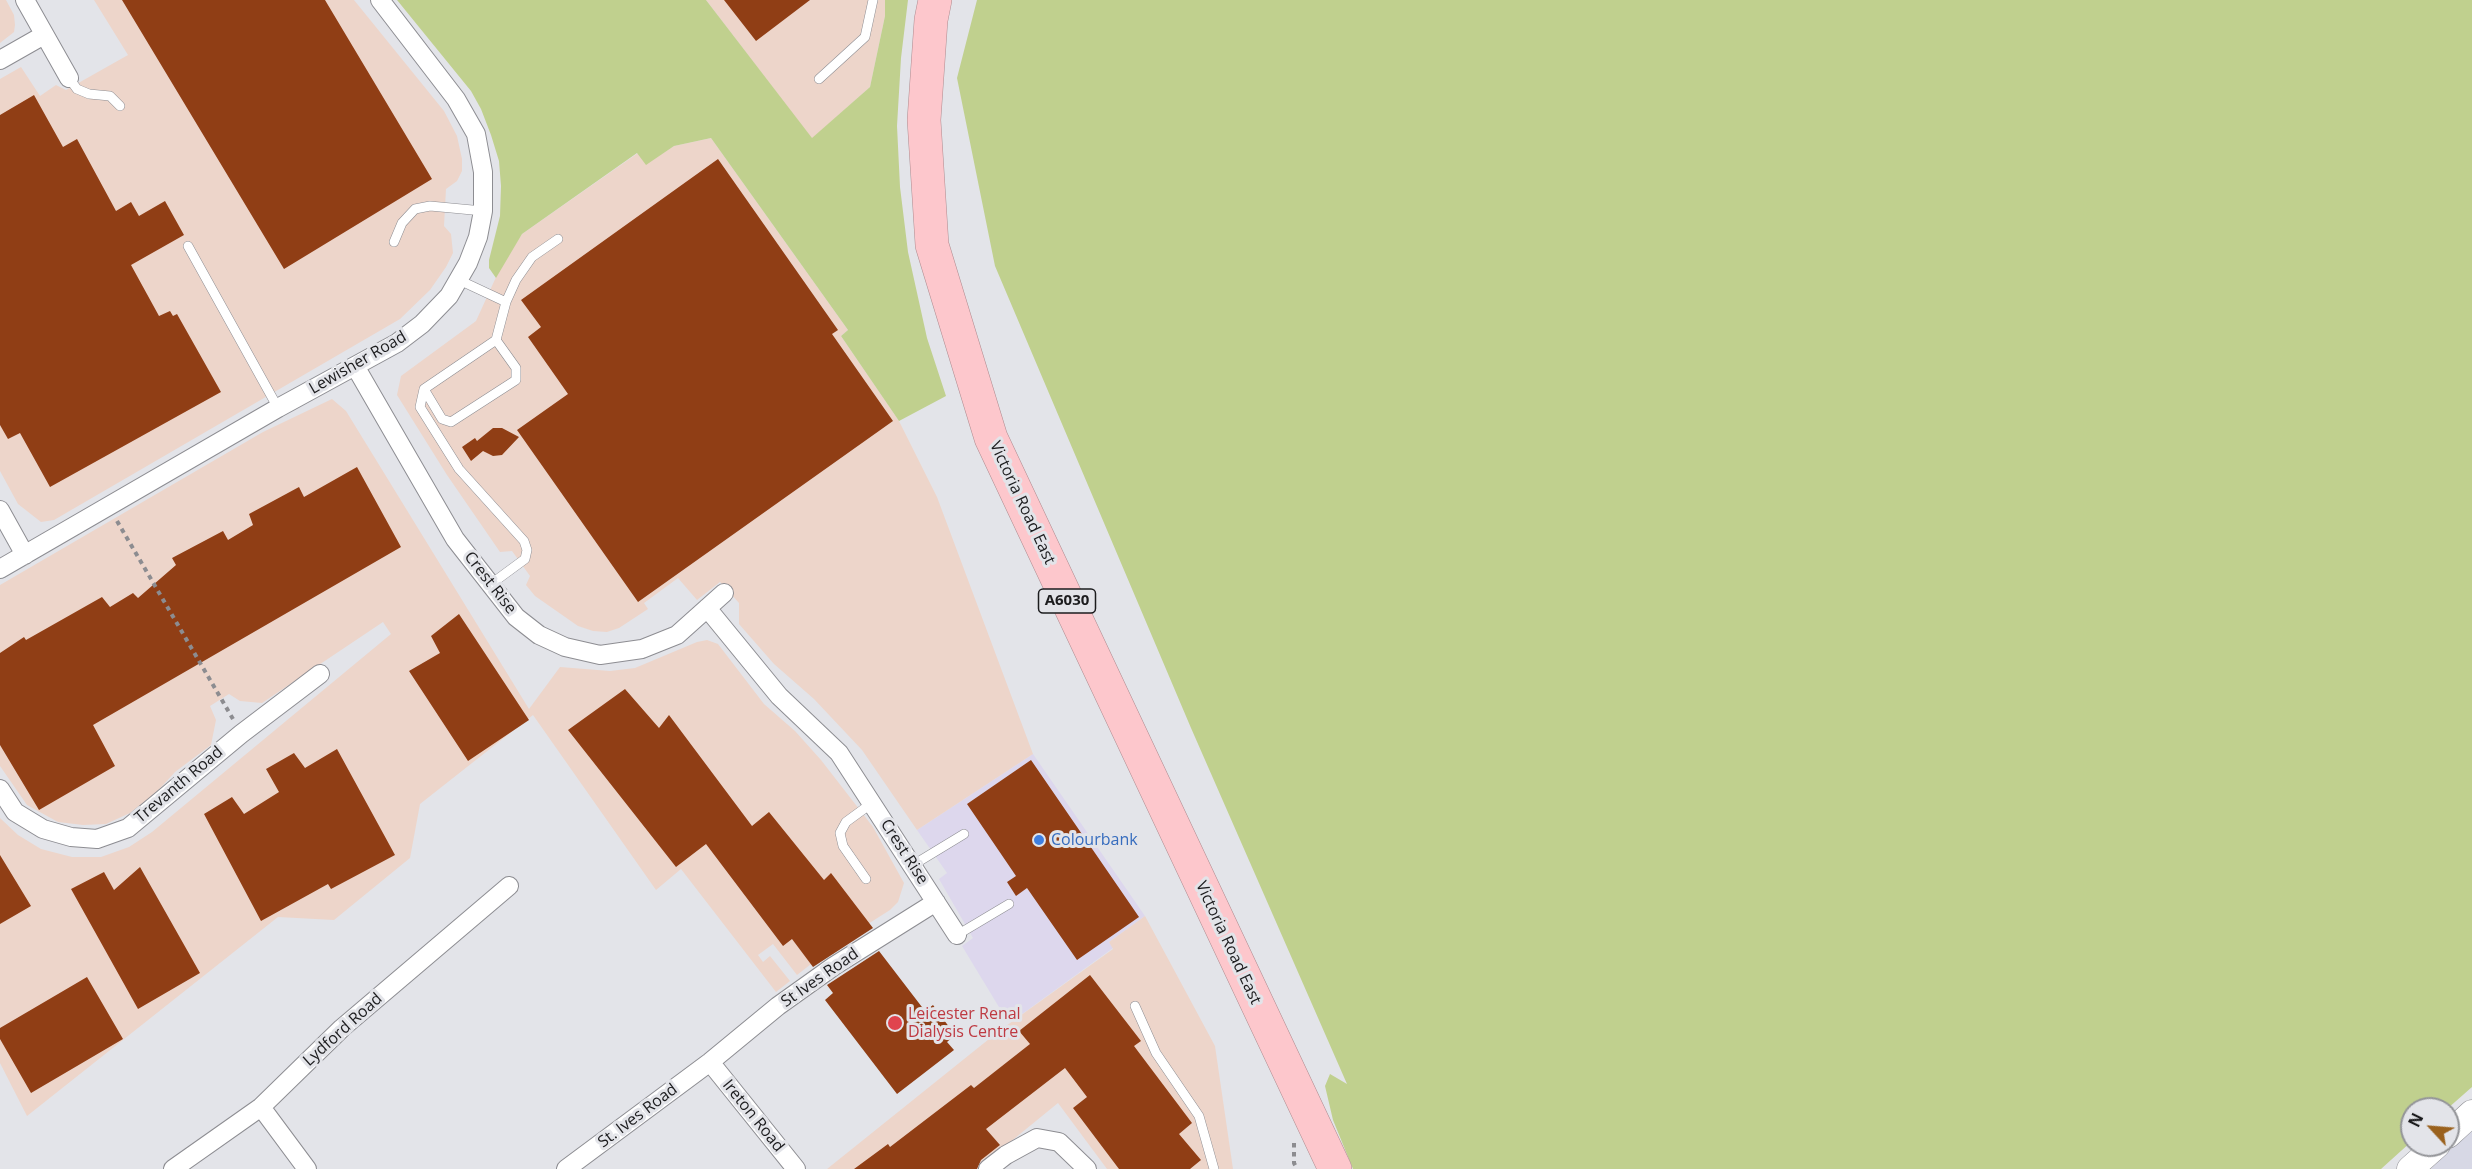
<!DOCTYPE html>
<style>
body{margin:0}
#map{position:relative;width:2472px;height:1169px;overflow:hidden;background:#e3e4e9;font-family:"Open Sans",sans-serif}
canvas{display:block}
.north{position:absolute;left:2400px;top:1097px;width:60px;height:60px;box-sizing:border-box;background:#e3e4e9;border:2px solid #939498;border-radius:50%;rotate:296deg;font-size:16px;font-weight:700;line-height:24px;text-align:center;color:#1c1c1e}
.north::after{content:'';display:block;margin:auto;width:21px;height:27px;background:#9a611d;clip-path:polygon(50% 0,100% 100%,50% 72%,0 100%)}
</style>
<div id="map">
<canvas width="2472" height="1169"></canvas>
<div class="north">N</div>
</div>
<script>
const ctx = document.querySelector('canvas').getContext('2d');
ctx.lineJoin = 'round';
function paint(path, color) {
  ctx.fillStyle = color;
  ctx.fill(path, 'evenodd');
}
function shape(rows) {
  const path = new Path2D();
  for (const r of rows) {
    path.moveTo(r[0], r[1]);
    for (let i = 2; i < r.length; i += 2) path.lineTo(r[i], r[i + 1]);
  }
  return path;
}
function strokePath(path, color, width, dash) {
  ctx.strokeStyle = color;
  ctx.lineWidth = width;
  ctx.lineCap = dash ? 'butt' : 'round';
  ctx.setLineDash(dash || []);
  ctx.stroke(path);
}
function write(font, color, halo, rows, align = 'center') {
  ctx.font = font + ' "Open Sans",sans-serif';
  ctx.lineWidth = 6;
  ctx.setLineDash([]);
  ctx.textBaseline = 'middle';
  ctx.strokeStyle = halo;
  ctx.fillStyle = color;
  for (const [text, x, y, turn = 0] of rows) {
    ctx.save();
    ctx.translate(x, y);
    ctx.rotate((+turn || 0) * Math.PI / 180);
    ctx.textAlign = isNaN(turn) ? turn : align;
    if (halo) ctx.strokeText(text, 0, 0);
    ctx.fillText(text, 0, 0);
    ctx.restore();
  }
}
paint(shape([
 [1033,754,1145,916,1109,942,1113,948,1018,1017,1012,1011,1005,1017,962,946,973,938,939,879,947,873,917,830]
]), '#ddd7ed');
paint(shape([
 [0,0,6,0,14,15,15,25,14,32,0,43],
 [94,0,354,0,444,111,457,136,462,159,462,171,457,181,446,189,444,226,451,234,453,253,446,267,430,290,400,319,54,520,41,522,18,504,0,471,0,79,21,67,40,96,56,85,66,90,128,55],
 [706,0,885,0,885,16,870,87,812,139],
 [711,138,848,330,841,336,899,421,937,497,1033,754,917,830,862,750,814,699,774,664,739,624,739,603,720,582,697,600,678,578,644,603,648,609,619,628,607,632,593,631,578,626,535,596,526,585,530,576,520,562,512,551,500,552,447,475,397,395,401,376,476,321,502,264,522,234,638,153,646,164,674,146],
 [332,399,346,411,529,709,560,667,610,671,635,668,697,642,707,640,718,644,764,704,795,731,821,760,873,827,904,883,898,902,890,910,838,943,797,975,773,944,758,955,763,962,770,956,790,981,776,992,681,869,656,890,533,715,420,804,410,858,334,920,278,917,27,1116,0,1063,0,818,18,835,41,849,72,857,101,857,129,847,152,832,391,634,383,622,262,703,240,701,229,694,210,706,216,720,211,745,175,772,153,796,130,813,106,824,83,825,58,822,27,805,0,766,0,585,263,432],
 [1145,916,1215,1046,1233,1169,1107,1169,1058,1103,977,1169,827,1169,999,1031,1113,949,1109,942]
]), '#edd5ca');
paint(shape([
 [2472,1128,2472,1169,2431,1169]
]), '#d7d8e5');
paint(shape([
 [397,0,706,0,812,138,870,87,885,16,885,0,908,0,901,58,897,126,900,187,908,252,927,338,946,396,899,421,841,336,848,330,711,138,674,146,646,165,637,153,522,234,496,278,489,268,489,260,500,216,501,186,499,161,491,135,481,109,471,91],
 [977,0,2472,0,2472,1087,2447,1109,2412,1109,2412,1141,2381,1169,1353,1169,1333,1120,1325,1086,1330,1074,1347,1084,1191,728,995,266,957,78]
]), '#c0d08e');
paint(shape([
 [122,0,325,0,432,179,284,269],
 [724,0,810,0,756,41],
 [34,95,63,147,77,139,116,211,131,202,139,216,165,201,184,235,131,265,159,316,170,311,173,316,177,314,221,392,50,487,20,433,8,439,0,425,0,115],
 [718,159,838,330,832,334,893,421,638,602,517,430,568,394,528,337,541,327,521,300],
 [493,428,502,428,519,437,502,455,493,456,483,451,471,461,462,447,475,438,477,441],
 [357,467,401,547,93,725,115,766,39,810,0,745,0,653,24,637,26,640,102,597,110,607,133,593,138,598,176,565,172,558,223,531,228,540,253,525,249,514,299,487,304,497],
 [459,614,529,720,468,761,409,671,440,653,431,636],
 [625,689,659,728,669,715,752,826,769,812,824,880,831,873,873,928,813,967,792,939,783,946,706,844,676,867,568,730],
 [337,749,395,855,331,889,328,884,261,921,204,814,232,797,244,814,279,792,266,769,294,753,305,768],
 [1031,760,1139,917,1077,960,1027,888,1016,896,1007,882,1016,876,967,804],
 [0,855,31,906,0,924],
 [140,867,200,973,138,1009,71,889,104,872,114,890],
 [879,951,925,1011,933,1005,955,1035,947,1042,954,1050,897,1094,825,1000,833,993,827,985],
 [1090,975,1141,1041,1134,1046,1192,1123,1179,1134,1201,1160,1190,1169,1119,1169,1073,1108,1087,1097,1065,1068,986,1129,1000,1145,981,1160,977,1169,854,1169,888,1144,890,1147,971,1085,974,1088,1030,1044,1019,1031],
 [87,977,123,1039,31,1093,0,1039,0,1028]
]), '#903e15');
const lane = shape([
 [69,78,77,89,89,94,110,96,120,106],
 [819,79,865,37,873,0],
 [394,242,402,223,415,209,430,206,483,211],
 [188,246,278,408],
 [459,280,506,302],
 [424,389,442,419,451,422,516,380,516,368,496,340],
 [491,584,525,559,527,550,524,541,459,469,420,407,424,389,496,340,506,302,516,280,532,257,558,239],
 [913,865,964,834],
 [866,879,843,846,840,833,846,822,872,803],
 [957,935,1009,904],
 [1135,1006,1156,1053,1199,1116,1214,1169]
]);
const street = shape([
 [25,0,69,78],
 [0,60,44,35],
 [355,366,455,539,516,617,539,635,565,647,600,655,642,649,677,635,724,593],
 [0,510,25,555],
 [0,569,278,408,397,343,422,324,449,296,468,263,478,237,483,211,483,172,476,134,456,99,380,0],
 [707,608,779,696,839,753,957,935],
 [0,789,15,812,43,829,71,837,97,839,128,828,241,734,320,674],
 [710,1062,796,1169],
 [261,1107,307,1169],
 [173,1169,261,1107,342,1028,509,886],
 [566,1169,710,1062,778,1006,834,966,936,902],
 [988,1169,1006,1155,1037,1138,1059,1142,1087,1169]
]);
const secondary = shape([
 [2448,1135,2472,1113],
 [2410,1169,2437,1145]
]);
const highway = shape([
 [935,0,931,20,924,120,932,245,991,438,1335,1169]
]);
strokePath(lane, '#8d8d92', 10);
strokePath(street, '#8d8d92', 20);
strokePath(secondary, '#8d8d92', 27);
strokePath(highway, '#ae8b8f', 34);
strokePath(shape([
 [117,521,233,719],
 [1294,1143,1294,1163,1297,1169]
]), '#8c8c90', 4, [4.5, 4.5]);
strokePath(lane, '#fff', 9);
strokePath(street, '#fff', 18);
strokePath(secondary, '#fff', 26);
strokePath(highway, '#fdc7cc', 33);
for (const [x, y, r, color] of [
 [1039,840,6,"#3f7fe0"],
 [895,1023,8,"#e0444e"]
]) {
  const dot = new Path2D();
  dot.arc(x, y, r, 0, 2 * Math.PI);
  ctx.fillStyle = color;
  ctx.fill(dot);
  strokePath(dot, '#e3e4e9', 2);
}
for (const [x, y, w] of [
 [1067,601,57]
]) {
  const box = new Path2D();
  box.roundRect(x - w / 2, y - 12, w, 24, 4.5);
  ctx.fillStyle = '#e3e4e9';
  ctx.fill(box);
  strokePath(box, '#1c1c1e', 1.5);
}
write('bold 15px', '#1c1c1e', null, [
 ["A6030",1067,601]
]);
write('16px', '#1c1c1e', '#e3e4e9', [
 ["Lewisher Road",358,363,-30],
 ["Victoria Road East",1022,503,65],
 ["Crest Rise",490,583,52],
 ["Trevanth Road",179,785,-40],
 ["Crest Rise",904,852,57],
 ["Victoria Road East",1228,943,65],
 ["St Ives Road",820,978,-35],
 ["Lydford Road",343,1030,-42],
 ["St. Ives Road",638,1116,-37],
 ["Ireton Road",753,1116,51]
]);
write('16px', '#366cbe', '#e3e4e9', [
 ["Colourbank",1051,840]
], 'left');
write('16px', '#be3a42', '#e3e4e9', [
 ["Leicester Renal",908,1014],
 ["Dialysis Centre",908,1032]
], 'left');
</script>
